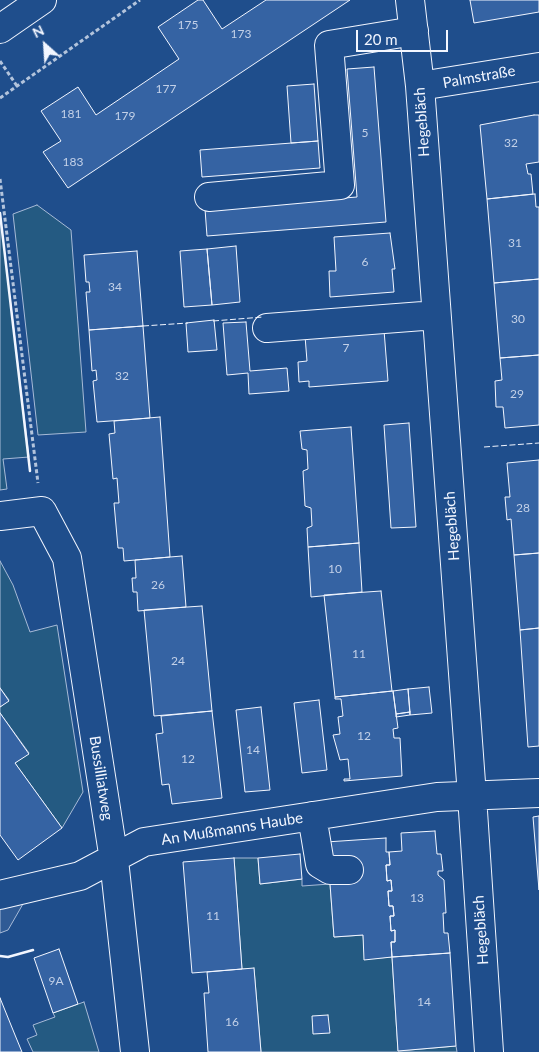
<!DOCTYPE html>
<meta charset="utf-8">
<style>
body{margin:0}
#map{position:relative;width:539px;height:1052px;overflow:hidden;background:#1f4e8c;font-family:Lato,sans-serif}
canvas{display:block}
.north{position:absolute;left:20px;top:20px;width:50px;height:50px;-webkit-text-stroke:4px #1f4e8c;paint-order:stroke;rotate:334deg;font-size:14px;font-weight:700;line-height:20px;text-align:center;color:#f2f6ff}
.north::after{content:'';display:block;margin:auto;width:18px;height:22px;background:#f2f6ff;clip-path:polygon(50% 0,100% 100%,50% 72%,0 100%)}
.scale{position:absolute;left:356px;top:30px;width:92px;height:22px;box-sizing:border-box;border:2px solid #f2f6ff;border-top:0;padding-left:6px;font-size:15px;line-height:18px;white-space:nowrap;color:#f2f6ff;-webkit-text-stroke:4px #1f4e8c;paint-order:stroke}
</style>
<div id="map">
<canvas width="539" height="1052"></canvas>
<div class="north">N</div>
<div class="scale">20 m</div>
</div>
<script>
const ctx = document.querySelector('canvas').getContext('2d');
ctx.lineJoin = 'round';
function paint(path, color) {
  ctx.fillStyle = color;
  ctx.fill(path, 'evenodd');
}
function shape(rows) {
  const path = new Path2D();
  for (const r of rows) {
    path.moveTo(r[0], r[1]);
    for (let i = 2; i < r.length; i += 2) path.lineTo(r[i], r[i + 1]);
  }
  return path;
}
function strokePath(path, color, width, dash) {
  ctx.strokeStyle = color;
  ctx.lineWidth = width;
  ctx.lineCap = dash ? 'butt' : 'round';
  ctx.setLineDash(dash || []);
  ctx.stroke(path);
}
function write(font, color, halo, rows, align = 'center') {
  ctx.font = font + ' Lato,sans-serif';
  ctx.lineWidth = 4;
  ctx.setLineDash([]);
  ctx.textBaseline = 'middle';
  ctx.strokeStyle = halo;
  ctx.fillStyle = color;
  for (const [text, x, y, turn = 0] of rows) {
    ctx.save();
    ctx.translate(x, y);
    ctx.rotate((+turn || 0) * Math.PI / 180);
    ctx.textAlign = isNaN(turn) ? turn : align;
    if (halo) ctx.strokeText(text, 0, 0);
    ctx.fillText(text, 0, 0);
    ctx.restore();
  }
}
const green = shape([
 [37,205,71,230,86,432,38,435,13,214,37,205],
 [0,213,29,457,3,459,7,489,0,490,0,213],
 [0,561,13,585,30,632,57,625,83,792,62,828,15,763,29,753,0,713,0,707,9,700,0,688,0,561],
 [234,858,258,858,260,884,302,879,302,886,330,884,334,937,363,935,365,959,392,957,398,1051,456,1046,457,1052,261,1052,254,969,242,969,234,858],
 [84,1002,99,1052,33,1052,27,1039,37,1035,33,1025,55,1017,53,1013,84,1002]
]);
paint(green, '#245a82');
strokePath(green, '#a8bbd7', 1);
const parking = shape([
 [27,897,8,930,0,933,0,905,27,897]
]);
paint(parking, '#305b95');
strokePath(parking, '#a8bbd7', 1);
const building = shape([
 [198,0,203,0,222,29,266,0,350,0,68,188,43,152,61,141,41,111,78,87,96,115,179,59,158,27,198,0],
 [470,0,539,0,539,12,474,23,470,0],
 [374,67,386,222,207,236,205,209,357,197,347,69,374,67],
 [314,84,318,141,291,143,287,86,314,84],
 [534,115,539,115,539,162,526,164,528,174,531,174,533,194,487,199,480,125,534,115],
 [318,141,320,168,202,177,200,150,318,141],
 [535,194,536,207,539,207,539,279,494,283,487,199,535,194],
 [390,233,395,269,392,269,394,292,330,297,329,271,336,271,334,237,390,233],
 [236,246,240,302,212,305,207,249,236,246],
 [207,249,212,305,184,307,180,251,207,249],
 [137,251,143,326,89,330,86,292,90,292,89,282,86,282,84,255,137,251],
 [539,279,539,355,500,358,494,283,539,279],
 [214,320,217,350,188,352,186,323,214,320],
 [246,322,250,371,287,368,289,391,249,394,248,373,227,375,223,323,246,322],
 [143,326,150,418,97,422,93,381,97,380,96,370,92,371,89,330,143,326],
 [384,330,388,381,309,387,309,381,299,382,298,362,307,361,305,336,384,330],
 [539,355,539,425,505,428,503,407,496,407,495,381,502,380,500,358,539,355],
 [160,417,170,557,124,561,123,548,118,548,114,503,119,503,117,478,113,479,109,434,115,433,114,421,160,417],
 [409,423,416,527,391,528,384,425,409,423],
 [351,427,359,543,308,547,307,528,312,526,311,508,305,506,303,471,308,469,307,450,302,449,300,431,351,427],
 [539,460,539,553,514,555,511,519,507,520,505,497,510,497,507,463,539,460],
 [359,543,362,592,311,597,308,547,359,543],
 [539,553,539,628,520,630,514,555,539,553],
 [182,556,186,607,138,611,137,592,133,592,132,578,136,578,135,560,182,556],
 [381,591,392,691,335,697,324,595,381,591],
 [202,606,212,711,154,716,144,610,202,606],
 [539,628,539,746,528,747,520,630,539,628],
 [429,687,432,713,410,715,408,689,429,687],
 [0,688,9,701,0,707,0,688],
 [408,689,410,712,396,714,393,691,408,689],
 [393,691,398,728,393,729,394,738,400,738,402,776,344,781,344,779,350,779,348,759,340,760,333,735,340,734,338,717,343,716,341,699,335,699,335,697,393,691],
 [319,700,327,770,302,773,294,703,319,700],
 [261,707,270,790,245,792,236,710,261,707],
 [212,711,222,798,172,804,169,784,162,785,156,734,163,733,161,716,212,711],
 [410,712,410,715,396,717,396,714,410,712],
 [0,713,29,754,15,763,62,828,18,860,0,835,0,713],
 [539,816,539,890,533,817,539,816],
 [435,831,437,854,441,854,443,871,438,871,438,875,444,880,446,913,443,913,444,933,448,933,450,953,392,957,391,942,395,942,395,930,391,931,390,916,394,916,393,906,389,906,388,891,392,891,391,880,387,881,386,865,390,865,389,852,402,851,401,833,435,831],
 [386,838,386,852,389,852,390,865,386,865,387,881,391,880,392,891,388,891,389,906,393,906,394,916,390,916,391,931,395,930,395,942,391,942,392,957,364,960,363,935,334,937,330,884,355,882,353,866,328,868,326,842,386,838],
 [300,854,302,879,260,884,258,858,300,854],
 [234,858,242,969,192,973,183,862,234,858],
 [59,949,78,1004,53,1013,34,958,59,949],
 [450,953,456,1046,398,1051,392,957,450,953],
 [254,968,261,1052,208,1052,204,993,209,993,207,972,254,968],
 [0,998,15,1035,22,1052,0,1052,0,998],
 [328,1015,330,1033,313,1034,312,1016,328,1015]
]);
paint(building, '#3563a3');
strokePath(building, '#f2f6ff', 1);
const minor = shape([
 [410,0,420,86,472,796,489,1052],
 [0,29,42,0],
 [420,86,539,67],
 [209,197,340,185,329,45,414,31],
 [267,328,436,315],
 [0,516,42,511,67,558,114,860,135,1052],
 [312,816,320,864,330,870,349,870],
 [0,895,80,876,144,842,437,797,539,793]
]);
strokePath(minor, '#f2f6ff', 30);
strokePath(shape([
 [0,61,17,86],
 [0,98,140,0],
 [0,179,38,483]
]), '#b3c4dc', 3, [4, 2.5]);
strokePath(minor, '#1f4e8c', 28);
strokePath(shape([
 [213,321,263,317],
 [143,326,188,323],
 [484,447,539,443]
]), '#f2f6ff', 1, [6, 2.5]);
strokePath(shape([
 [0,213,30,471],
 [0,956,8,957,33,950]
]), '#f2f6ff', 2.5);
write('12px', '#c3d1e8', null, [
 ["175",188,25],
 ["173",241,34],
 ["177",166,89],
 ["181",71,114],
 ["179",125,116],
 ["5",365,133],
 ["32",511,143],
 ["183",73,162],
 ["31",515,243],
 ["6",365,262],
 ["34",115,287],
 ["30",518,319],
 ["7",346,348],
 ["32",122,376],
 ["29",517,394],
 ["28",523,508],
 ["10",335,569],
 ["26",158,585],
 ["11",359,654],
 ["24",178,661],
 ["12",364,736],
 ["14",253,750],
 ["12",188,759],
 ["13",417,898],
 ["11",213,916],
 ["9A",56,981],
 ["14",424,1002],
 ["16",232,1022]
]);
write('15px', '#f2f6ff', '#1f4e8c', [
 ["Palmstraße",479,77,-10],
 ["Hegebläch",422,122,-94],
 ["Hegebläch",452,526,-94],
 ["Bussilliatweg",101,778,81],
 ["An Mußmanns Haube",232,829,-9],
 ["Hegebläch",481,930,-94]
]);
</script>
